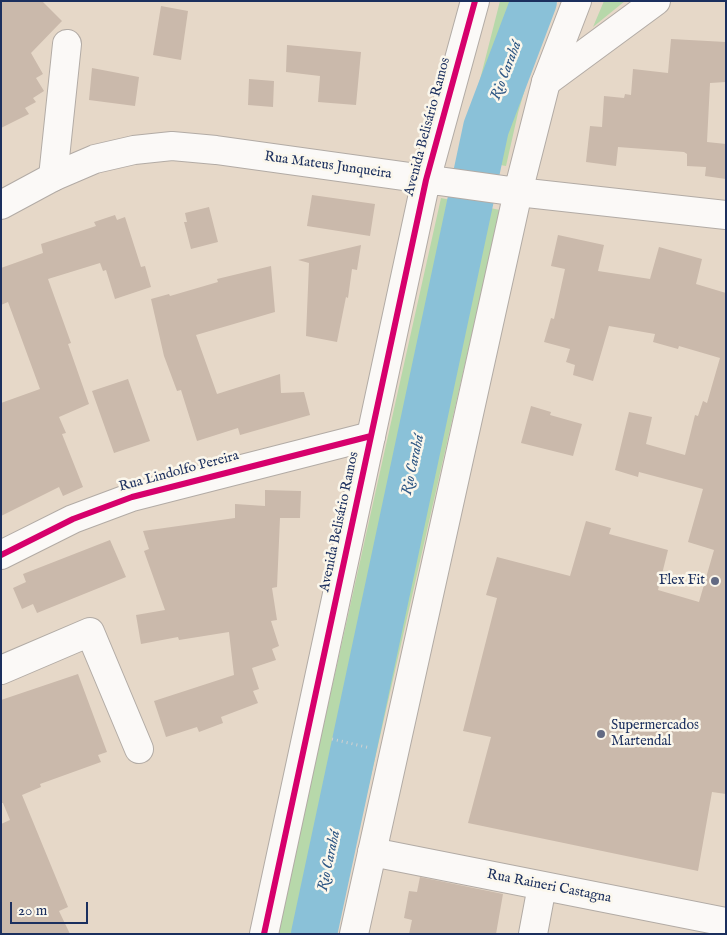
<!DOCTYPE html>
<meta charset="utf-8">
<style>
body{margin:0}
#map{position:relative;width:727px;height:935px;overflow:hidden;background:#e6d8c8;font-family:"IM FELL English",serif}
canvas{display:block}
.frame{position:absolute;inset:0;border:2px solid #1b2f5e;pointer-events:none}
.scale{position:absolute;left:10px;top:902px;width:78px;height:22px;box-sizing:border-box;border:2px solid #1b2f5e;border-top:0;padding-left:6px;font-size:15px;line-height:18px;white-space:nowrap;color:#1b2f5e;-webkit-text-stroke:4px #fbf7ec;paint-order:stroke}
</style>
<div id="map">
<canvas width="727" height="935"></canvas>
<div class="frame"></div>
<div class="scale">20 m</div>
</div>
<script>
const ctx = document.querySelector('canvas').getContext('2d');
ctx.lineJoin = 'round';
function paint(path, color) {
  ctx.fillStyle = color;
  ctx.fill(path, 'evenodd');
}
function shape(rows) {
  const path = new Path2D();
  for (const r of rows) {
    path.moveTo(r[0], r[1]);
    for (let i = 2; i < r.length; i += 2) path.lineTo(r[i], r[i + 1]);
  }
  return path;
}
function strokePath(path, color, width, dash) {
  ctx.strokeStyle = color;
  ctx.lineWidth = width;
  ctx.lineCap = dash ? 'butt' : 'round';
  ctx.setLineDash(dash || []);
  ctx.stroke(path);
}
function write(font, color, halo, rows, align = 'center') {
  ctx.font = font + ' "IM FELL English",serif';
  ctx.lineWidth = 5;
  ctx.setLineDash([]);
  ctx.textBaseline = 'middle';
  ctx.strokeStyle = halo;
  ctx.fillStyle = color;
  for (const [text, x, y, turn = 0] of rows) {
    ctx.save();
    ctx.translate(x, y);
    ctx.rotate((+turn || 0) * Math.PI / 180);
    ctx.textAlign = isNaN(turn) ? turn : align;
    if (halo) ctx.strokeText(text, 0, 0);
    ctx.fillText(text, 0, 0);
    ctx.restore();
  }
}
paint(shape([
 [500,1,554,1,533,61,518,113,506,166,460,158],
 [604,1,625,1,593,27],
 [441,198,500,210,335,934,277,934]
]), '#b7d8aa');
strokePath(shape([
 [314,934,486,128,534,1]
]), '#8ac1d8', 46);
paint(shape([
 [1,1,42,1,62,21,31,53,43,74,36,78,44,91,33,98,36,102,25,108,29,114,1,128],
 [161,6,188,11,181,60,153,55],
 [671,39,726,42,726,82,710,83,707,142,726,144,726,179,705,176,706,167,687,166,687,154,684,152,618,147,616,166,586,162,590,126,602,127,604,96,624,98,625,94,631,95,633,69,668,73],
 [287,45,361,52,356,105,318,102,320,76,286,72],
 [92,68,139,77,135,106,89,100],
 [249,79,274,81,273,107,248,105],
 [312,195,375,204,370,236,307,226],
 [209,207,218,242,191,249,184,222,187,222,185,213],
 [115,215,117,220,125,217,141,267,145,266,151,287,115,299,106,270,103,271,100,263,48,279,71,343,68,344,89,404,59,417,66,433,62,434,83,487,63,496,59,487,1,516,1,403,40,389,8,302,1,305,1,268,43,253,41,244,96,226,94,222],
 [558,235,604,245,598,271,650,279,659,247,702,259,696,284,726,293,726,794,712,792,698,871,468,823,491,737,463,731,497,598,486,595,497,557,570,576,586,521,611,528,609,534,668,550,658,590,699,602,714,550,688,542,703,489,639,472,638,477,615,470,629,412,652,417,646,444,685,455,695,415,698,416,703,401,707,403,720,358,679,346,678,349,653,342,655,334,609,326,593,381,573,375,575,365,566,362,570,349,544,342,551,318,554,319,565,269,551,266],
 [361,245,357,270,352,269,348,298,346,297,337,342,306,336,309,263,298,260],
 [271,266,275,312,196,335,217,394,280,374,281,393,304,392,310,415,240,435,238,428,197,441,181,390,177,391,164,356,151,299,169,294,170,296,218,282,217,279],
 [128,379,150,441,114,453,92,391],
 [531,406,551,412,550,415,582,424,573,456,521,443],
 [265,490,301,491,300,518,280,518,277,587,272,588,277,620,271,621,279,646,272,649,276,660,252,668,259,689,253,691,258,703,221,717,223,723,199,732,197,727,166,737,154,701,234,675,229,632,179,640,178,637,141,644,136,615,165,610,144,551,149,549,143,531,235,518,235,504,265,506],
 [110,540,126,577,37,613,33,604,22,609,13,588,26,582,23,574],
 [78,674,107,752,98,755,101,762,40,784,41,787,22,795,68,907,59,911,70,934,1,934,1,824,10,820,3,803,1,803,1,700],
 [420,877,503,894,496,934,409,934,412,920,404,918,409,891,417,892]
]), '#cab9ab');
const minor = shape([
 [546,82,656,1],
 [53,177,67,44],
 [518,192,726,215],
 [1,555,73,519,132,497,371,436],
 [1,670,90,632,139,749],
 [372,852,726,922],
 [533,934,542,886]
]);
const major = shape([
 [1,205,53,177,95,159,134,150,172,146,216,150,518,192],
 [264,934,426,180,475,1],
 [354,934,518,192,546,82,577,1]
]);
strokePath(minor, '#b2aba5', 30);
strokePath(major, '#b2aba5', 30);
strokePath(shape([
 [332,739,370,748]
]), '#d2d0cf', 3, [1, 4]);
strokePath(minor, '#fbf9f7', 28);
strokePath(major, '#fbf9f7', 28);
strokePath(shape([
 [1,555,73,519,132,497,371,436],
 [264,934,426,180,475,1]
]), '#d6006c', 6);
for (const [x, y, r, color] of [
 [715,581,5,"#626a83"],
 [601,734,5,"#626a83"]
]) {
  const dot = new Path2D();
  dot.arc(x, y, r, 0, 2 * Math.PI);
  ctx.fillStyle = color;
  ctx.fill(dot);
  strokePath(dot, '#fbf7ec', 2);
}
write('14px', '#1b2f5e', '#fbf7ec', [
 ["Avenida Belisário Ramos",428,127,-75],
 ["Rua Mateus Junqueira",328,166,8],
 ["Rua Lindolfo Pereira",179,472,-15],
 ["Avenida Belisário Ramos",340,522,-78],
 ["Rua Raineri Castagna",549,887,11]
]);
write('14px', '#1b2f5e', '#fbf7ec', [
 ["Flex Fit",705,581],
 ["Supermercados",611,726,"left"],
 ["Martendal",611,742,"left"]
], 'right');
write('italic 15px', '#305885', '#fbf7ec', [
 ["Rio Carahá",507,71,-69],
 ["Rio Carahá",414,465,-78],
 ["Rio Carahá",330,861,-78]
]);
</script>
